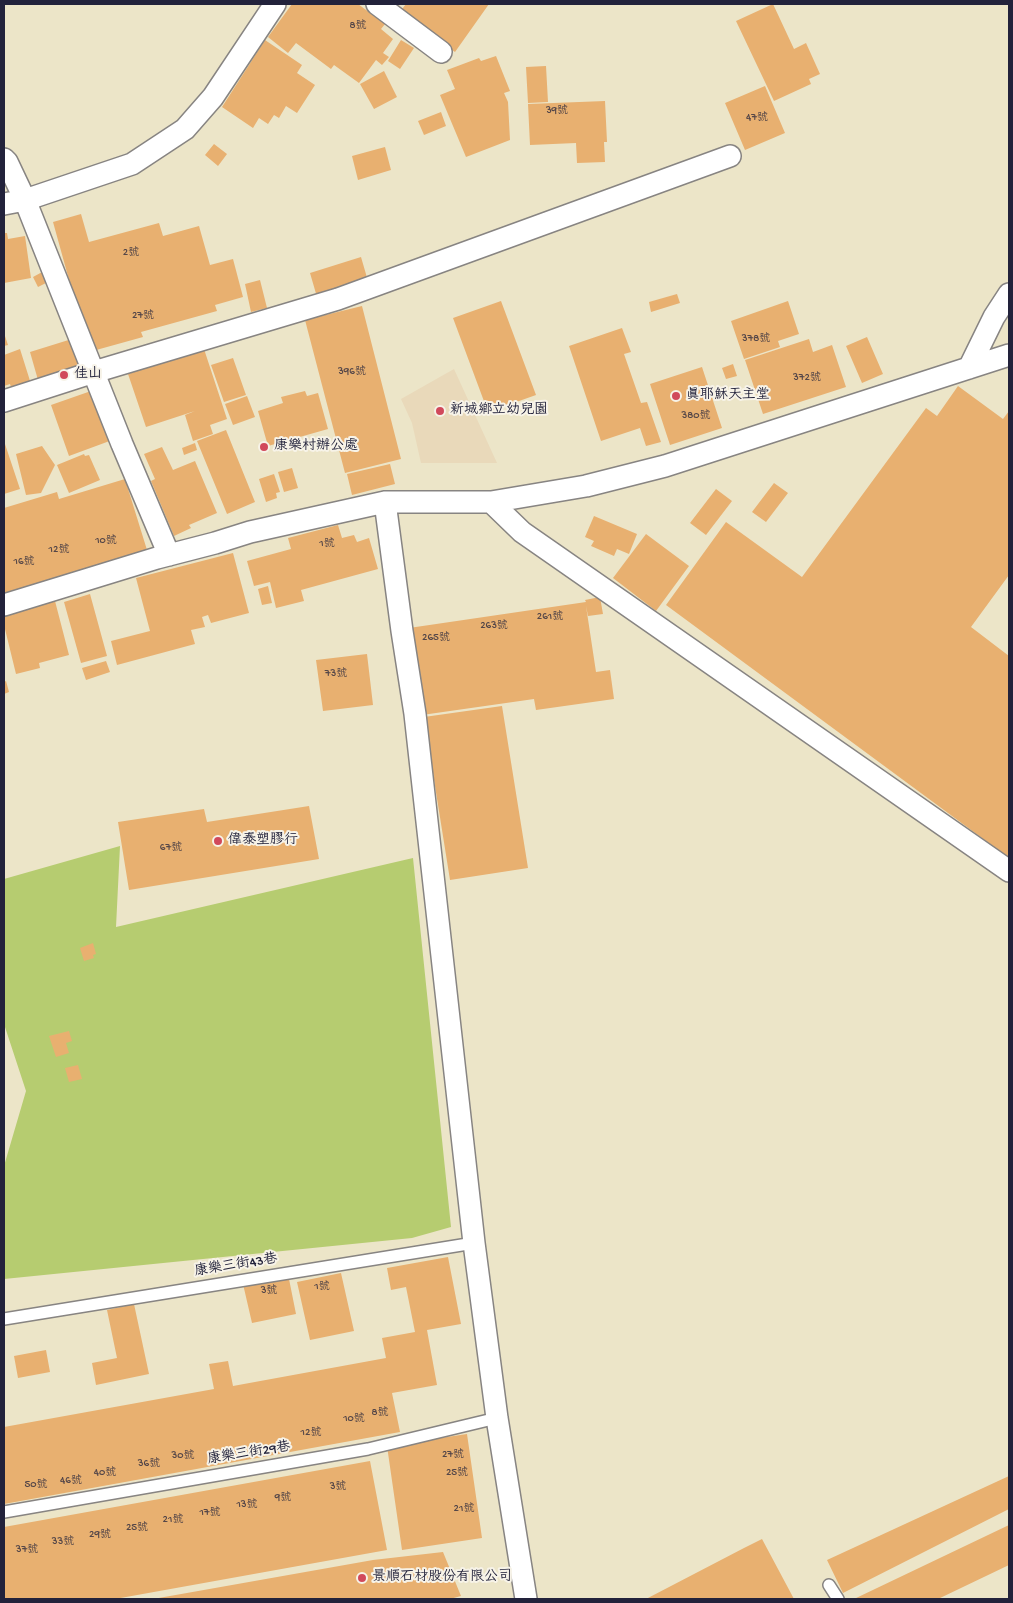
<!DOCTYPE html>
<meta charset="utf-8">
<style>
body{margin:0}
#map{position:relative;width:1013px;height:1603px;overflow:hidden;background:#ece5c8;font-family:"Gochi Hand",sans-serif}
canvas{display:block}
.frame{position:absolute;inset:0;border:5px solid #22223b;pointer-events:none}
</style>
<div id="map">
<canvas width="1013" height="1603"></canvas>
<div class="frame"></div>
</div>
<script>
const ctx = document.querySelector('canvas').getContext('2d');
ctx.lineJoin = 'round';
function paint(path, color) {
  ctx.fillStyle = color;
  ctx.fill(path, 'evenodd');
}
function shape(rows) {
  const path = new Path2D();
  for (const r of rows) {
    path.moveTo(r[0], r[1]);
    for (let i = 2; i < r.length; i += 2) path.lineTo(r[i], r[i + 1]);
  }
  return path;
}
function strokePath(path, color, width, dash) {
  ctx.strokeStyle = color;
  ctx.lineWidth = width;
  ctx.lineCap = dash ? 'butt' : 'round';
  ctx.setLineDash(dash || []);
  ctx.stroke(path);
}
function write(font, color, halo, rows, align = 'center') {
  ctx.font = font + ' "Gochi Hand","LXGW WenKai TC",sans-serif';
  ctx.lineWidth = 4;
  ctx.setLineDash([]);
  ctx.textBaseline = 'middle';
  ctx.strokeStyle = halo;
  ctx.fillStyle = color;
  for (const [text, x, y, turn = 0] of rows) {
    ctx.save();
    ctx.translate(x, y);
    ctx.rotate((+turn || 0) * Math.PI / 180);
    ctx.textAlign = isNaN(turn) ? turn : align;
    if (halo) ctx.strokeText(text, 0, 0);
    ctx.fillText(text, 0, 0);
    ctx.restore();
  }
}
paint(shape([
 [454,369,497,463,421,463,412,423,401,399]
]), '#e9d9ba');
paint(shape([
 [120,846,116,927,413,858,451,1227,412,1238,4,1279,4,1166,26,1091,4,1024,4,879]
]), '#b6cc70');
paint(shape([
 [292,4,358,4,385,24,381,29,393,39,383,53,389,57,382,65,376,60,359,83,334,65,331,69,296,43,288,53,268,37],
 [406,4,489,4,455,52,399,13],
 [773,4,794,49,806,43,820,74,809,79,811,84,774,101,736,21],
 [265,40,302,65,297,73,315,85,297,113,286,106,279,118,274,115,268,124,259,118,253,128,222,107],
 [401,40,414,48,400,69,388,61],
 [496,56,510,91,504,93,508,102,510,140,466,157,440,95,455,89,447,70,479,58,481,61],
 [546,66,548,102,528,103,526,67],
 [384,71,397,97,374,109,360,84],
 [765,86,785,133,745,150,725,103],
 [605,101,607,142,604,142,605,162,577,163,576,143,530,145,528,104],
 [441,112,446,126,424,135,418,121],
 [214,144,227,154,218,166,205,155],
 [385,147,391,170,358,180,352,156],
 [81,214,89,242,159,223,163,236,199,226,210,265,233,259,243,297,215,305,217,311,141,332,143,337,89,352,53,222],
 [4,233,7,233,8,239,25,236,31,278,4,283],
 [361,257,368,281,317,297,310,273],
 [44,271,50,281,38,287,33,277],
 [260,280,267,308,251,312,245,284],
 [677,294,680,303,651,312,649,302],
 [501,301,536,395,488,412,453,318],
 [788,301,799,334,778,341,780,347,744,359,731,321],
 [362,306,401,459,345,473,305,320],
 [622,328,631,352,624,354,641,403,647,402,661,442,646,446,640,428,601,441,569,346],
 [4,333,8,345,4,346],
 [867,337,883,374,862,383,846,346],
 [75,338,83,367,38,380,30,352],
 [809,339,813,352,832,345,846,387,763,414,745,360],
 [20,349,31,384,12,390,10,384,4,386,4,355],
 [204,349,227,419,210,425,213,434,193,441,185,415,195,411,146,427,128,374],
 [233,358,246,395,224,402,211,365],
 [733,364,737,376,726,379,722,368],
 [702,367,722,428,670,445,650,384],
 [958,386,1003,419,1009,411,1009,575,971,627,1009,656,1009,858,666,605,726,522,802,577,926,408,937,416],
 [91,391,115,439,69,456,51,405],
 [305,391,307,396,318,393,328,429,268,446,258,411,283,403,281,397],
 [247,396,255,417,233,425,225,404],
 [226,430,255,502,227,514,197,441],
 [4,441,20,489,4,494],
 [195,443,197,450,184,455,182,448],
 [42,446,55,465,41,493,26,495,16,454],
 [162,447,173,470,195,461,217,513,189,525,191,528,174,536,151,481,155,479,144,454],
 [84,454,85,456,89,455,100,480,69,493,57,465],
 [390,464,395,484,352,495,347,474],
 [292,468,298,488,284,492,278,472],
 [274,474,280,492,276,493,277,498,266,502,259,479],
 [125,479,147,550,4,593,4,508,57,492,59,499],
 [774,483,788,493,766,522,752,512],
 [716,489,732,501,706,535,690,523],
 [594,516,637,534,629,554,617,549,614,556,591,546,594,541,585,537],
 [338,525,342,538,354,535,357,542,369,538,378,569,301,590,304,601,276,608,270,582,254,586,247,561,291,549,288,538],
 [646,534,689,566,656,611,613,578],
 [233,553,249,613,211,623,208,615,202,617,205,627,191,630,195,644,117,665,111,641,150,631,136,578],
 [268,586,272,603,262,605,258,589],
 [90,594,107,656,81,663,64,602],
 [600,597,603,614,588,616,586,606,596,672,610,670,614,699,536,710,534,699,422,715,409,628,586,602,585,600],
 [55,601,69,655,39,663,40,668,16,674,4,625,4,614],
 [367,654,373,705,323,711,316,660],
 [106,661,110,672,86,680,82,668],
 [6,681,9,692,4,694,4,682],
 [502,706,528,868,450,880,424,717],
 [309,806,319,859,129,890,118,822,204,809,207,822],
 [93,943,96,954,93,955,94,958,84,961,80,948],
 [69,1031,72,1041,66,1043,69,1053,56,1057,49,1036],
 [78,1065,82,1079,69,1082,65,1068],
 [448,1257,461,1324,427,1330,437,1385,392,1393,400,1432,4,1504,4,1427,214,1389,209,1364,228,1361,233,1386,386,1358,382,1338,415,1332,406,1287,391,1290,387,1268],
 [341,1273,354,1331,310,1340,297,1282],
 [288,1274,296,1314,252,1323,243,1284],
 [134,1304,149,1374,96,1385,92,1363,117,1358,107,1310],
 [46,1350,50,1372,18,1378,14,1356],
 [467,1434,482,1538,402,1550,387,1446],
 [370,1461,387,1550,115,1599,4,1599,4,1527],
 [1009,1476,1009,1509,843,1593,827,1560],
 [1009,1525,1009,1565,938,1599,854,1599],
 [762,1539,794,1599,646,1599,744,1548],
 [443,1552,461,1596,450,1599,153,1599,373,1560]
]), '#e8b070');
const lane = shape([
 [4,1319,474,1243],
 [4,1512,368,1449,497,1418],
 [829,1585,838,1599]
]);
const street = shape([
 [377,4,441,52],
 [4,159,7,162,25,200,122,444,169,555],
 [4,204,25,200,132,164,185,129,213,97,275,4],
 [969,368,994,317,1009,294],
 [4,401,94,372,338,299,730,156],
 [385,502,402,631,415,714,474,1243,497,1418,526,1599],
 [491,502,522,532,1009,871],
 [4,605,157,558,215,543,250,532,385,502,491,502,586,486,665,466,1009,355]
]);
strokePath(lane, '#878482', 14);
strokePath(street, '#878482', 24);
strokePath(lane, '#fff', 11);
strokePath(street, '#fff', 21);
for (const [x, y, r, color] of [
 [64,375,5,"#d1495b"],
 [676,396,5,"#d1495b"],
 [440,411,5,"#d1495b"],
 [264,447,5,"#d1495b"],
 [218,841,5,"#d1495b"],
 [362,1578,5,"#d1495b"]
]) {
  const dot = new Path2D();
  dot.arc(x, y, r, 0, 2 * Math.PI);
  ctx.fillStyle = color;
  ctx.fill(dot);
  strokePath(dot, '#f7f3e8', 2);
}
write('11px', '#544648', null, [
 ["8號",358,26],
 ["39號",557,111],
 ["47號",757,118],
 ["2號",131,253],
 ["27號",143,316],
 ["378號",756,339],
 ["396號",352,372],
 ["372號",807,378],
 ["380號",696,416],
 ["10號",106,541],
 ["1號",327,544],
 ["12號",59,550],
 ["16號",24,562],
 ["261號",550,617],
 ["263號",494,626],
 ["265號",436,638],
 ["73號",336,674],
 ["67號",171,848],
 ["1號",322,1287],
 ["3號",269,1291],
 ["8號",380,1413],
 ["10號",354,1419],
 ["12號",311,1433],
 ["27號",453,1455],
 ["30號",183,1456],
 ["36號",149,1464],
 ["40號",105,1473],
 ["25號",457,1473],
 ["46號",71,1481],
 ["50號",36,1485],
 ["3號",338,1487],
 ["9號",283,1498],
 ["13號",247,1505],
 ["21號",464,1509],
 ["17號",210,1513],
 ["21號",173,1520],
 ["25號",137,1528],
 ["29號",100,1535],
 ["33號",63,1542],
 ["37號",27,1550]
]);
write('14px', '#22223b', '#f7f3e8', [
 ["佳山",74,375],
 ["真耶穌天主堂",686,396],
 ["新城鄉立幼兒園",450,411],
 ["康樂村辦公處",274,447],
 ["偉泰塑膠行",228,841],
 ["景順石材股份有限公司",372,1578]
], 'left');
write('14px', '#22223b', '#f7f3e8', [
 ["康樂三街43巷",236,1266,-9],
 ["康樂三街29巷",249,1454,-9]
]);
</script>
